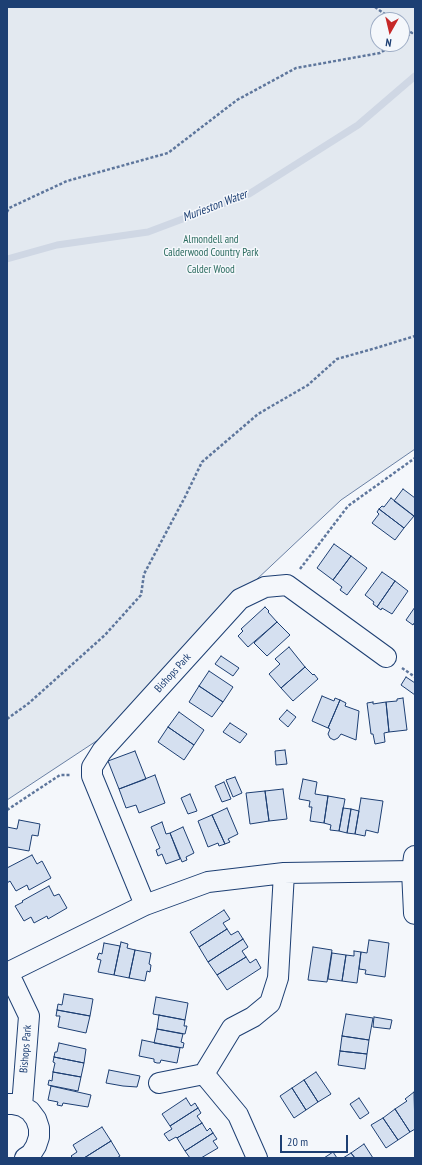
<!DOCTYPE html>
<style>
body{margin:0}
#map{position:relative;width:422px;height:1165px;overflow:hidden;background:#f4f7fb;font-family:"PT Sans Narrow",sans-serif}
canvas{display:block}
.frame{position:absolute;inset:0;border:8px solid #1d3f73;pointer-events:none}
.north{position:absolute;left:370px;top:12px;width:40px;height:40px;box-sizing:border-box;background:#f4f7fb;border:1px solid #9eadc5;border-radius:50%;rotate:188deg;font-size:11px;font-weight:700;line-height:16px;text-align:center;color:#1d3f73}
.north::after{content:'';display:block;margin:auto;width:14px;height:18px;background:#c62828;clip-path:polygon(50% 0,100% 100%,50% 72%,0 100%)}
.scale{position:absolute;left:280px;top:1135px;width:68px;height:18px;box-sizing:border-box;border:2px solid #1d3f73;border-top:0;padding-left:5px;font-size:12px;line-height:14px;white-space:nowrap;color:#1d3f73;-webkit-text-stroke:3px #f4f7fb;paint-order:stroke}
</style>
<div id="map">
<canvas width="422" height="1165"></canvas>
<div class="frame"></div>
<div class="north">N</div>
<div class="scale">20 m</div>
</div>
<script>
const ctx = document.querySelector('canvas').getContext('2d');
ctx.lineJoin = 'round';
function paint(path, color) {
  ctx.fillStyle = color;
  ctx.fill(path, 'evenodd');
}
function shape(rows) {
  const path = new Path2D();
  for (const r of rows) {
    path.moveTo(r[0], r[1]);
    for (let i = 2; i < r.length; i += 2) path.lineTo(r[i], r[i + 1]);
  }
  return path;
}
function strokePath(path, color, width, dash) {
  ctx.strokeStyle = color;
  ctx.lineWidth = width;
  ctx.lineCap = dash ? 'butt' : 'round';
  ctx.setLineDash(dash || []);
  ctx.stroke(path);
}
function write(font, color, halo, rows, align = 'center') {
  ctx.font = font + ' "PT Sans Narrow",sans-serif';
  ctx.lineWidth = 3;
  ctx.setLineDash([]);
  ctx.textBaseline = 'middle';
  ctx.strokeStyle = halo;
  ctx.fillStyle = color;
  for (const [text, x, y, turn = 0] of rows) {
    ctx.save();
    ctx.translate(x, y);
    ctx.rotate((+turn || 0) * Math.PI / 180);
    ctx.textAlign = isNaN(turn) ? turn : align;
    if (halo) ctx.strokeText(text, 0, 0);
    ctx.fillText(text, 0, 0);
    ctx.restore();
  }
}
const green = shape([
 [7,7,415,7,415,449,341,500,238,597,107,734,7,800,7,7],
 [378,20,402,20,402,44,378,44,378,20]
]);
paint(green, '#e3e9f0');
strokePath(green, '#687fa3', 1);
strokePath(shape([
 [7,259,57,245,148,232,249,194,358,125,415,76]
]), '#cfd7e4', 7);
const building = shape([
 [403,489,415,498,415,517,394,501,403,489],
 [391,498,414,516,404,528,379,509,382,506,384,507,391,498],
 [379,509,404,528,395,540,372,523,379,514,377,512,379,509],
 [334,544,351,556,333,580,317,568,334,544],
 [351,556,367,568,347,595,340,590,342,587,333,580,351,556],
 [382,572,395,581,377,607,373,604,374,602,365,595,382,572],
 [395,581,408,591,392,614,382,608,381,610,377,607,395,581],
 [265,607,269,611,268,612,277,622,248,647,238,636,243,631,241,629,265,607],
 [415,607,415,623,414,623,413,625,406,620,415,607],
 [277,622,290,635,267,656,254,643,277,622],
 [289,647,305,667,281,688,269,674,280,664,275,659,289,647],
 [221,656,239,668,233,676,215,664,221,656],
 [305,667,313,675,314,674,318,679,293,701,281,688,305,667],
 [209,671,233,687,223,702,199,686,209,671],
 [406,677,415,683,415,695,401,685,406,677],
 [199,686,223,702,212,717,189,702,199,686],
 [322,696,334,701,335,698,340,700,328,728,312,721,322,696],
 [403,698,407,730,389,732,386,702,397,701,397,699,403,698],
 [340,700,346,703,345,706,359,711,356,740,341,734,338,738,334,740,330,738,328,734,330,729,328,728,340,700],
 [373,702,373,704,386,702,389,732,384,733,385,742,375,744,373,734,371,734,367,703,373,702],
 [287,710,296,717,288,727,279,719,287,710],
 [179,712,204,730,194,745,168,727,179,712],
 [230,723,247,734,240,743,223,732,230,723],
 [168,727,194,745,184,760,158,742,168,727],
 [285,750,287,764,276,765,275,751,285,750],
 [135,751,146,779,119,789,108,761,135,751],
 [155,775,165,803,139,813,136,805,126,808,119,789,155,775],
 [235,777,242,793,233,797,226,780,235,777],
 [303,779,317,782,315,794,328,796,324,823,310,821,312,807,309,807,310,801,299,799,303,779],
 [224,782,231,799,222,802,215,786,224,782],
 [283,789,287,819,269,821,265,791,283,789],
 [265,791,269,821,250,824,246,793,265,791],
 [190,794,197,811,188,814,181,798,190,794],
 [328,796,345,799,339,831,330,830,331,825,324,823,328,796],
 [361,798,383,801,378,833,366,830,365,836,355,834,361,798],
 [227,808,238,834,228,839,230,842,225,844,212,815,227,808],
 [343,808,351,809,347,833,339,831,343,808],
 [351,809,359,811,355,834,347,833,351,809],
 [212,815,225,844,219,846,218,843,208,847,198,821,212,815],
 [19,820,40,824,38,836,32,835,29,851,7,847,7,827,17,829,19,820],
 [162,822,166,834,170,833,180,859,166,864,162,854,158,856,156,850,160,848,151,827,162,822],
 [183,827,194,853,186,857,187,860,182,862,170,833,183,827],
 [32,855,37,864,42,861,51,878,29,890,27,885,16,891,10,881,7,883,7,868,32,855],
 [49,886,54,896,59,894,67,908,48,919,47,916,34,923,31,917,24,921,15,906,23,902,22,901,49,886],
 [224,910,230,919,223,923,227,929,199,947,190,932,224,910],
 [227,929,231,935,238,931,243,939,208,962,199,947,227,929],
 [243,939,248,947,242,951,246,957,217,975,208,962,243,939],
 [369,940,389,943,385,977,365,974,366,970,359,969,361,952,367,953,369,940],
 [121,942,128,944,127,948,135,950,129,978,114,975,121,942],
 [104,943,120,946,114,975,98,972,101,960,97,959,99,953,102,954,104,943],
 [313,947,332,950,327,982,308,980,313,947],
 [135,950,151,953,149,964,151,965,150,972,147,971,145,981,129,978,135,950],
 [354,951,361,952,357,983,342,981,346,955,354,956,354,951],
 [332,953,346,955,342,981,328,979,332,953],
 [246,957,250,963,256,959,261,968,227,990,217,975,246,957],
 [64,994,93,999,90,1016,57,1010,58,1004,62,1005,64,994],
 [156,997,188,1003,185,1020,153,1014,156,997],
 [57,1010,90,1016,86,1033,58,1027,60,1016,56,1016,57,1010],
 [346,1014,373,1018,369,1040,342,1036,346,1014],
 [159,1015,185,1020,184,1026,187,1026,185,1034,157,1029,159,1015],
 [374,1017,392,1020,390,1029,373,1027,374,1017],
 [157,1029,183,1034,181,1042,184,1043,183,1048,154,1043,157,1029],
 [342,1036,369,1040,367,1054,340,1051,342,1036],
 [142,1040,180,1048,177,1063,161,1060,160,1063,157,1063,154,1062,154,1059,139,1056,142,1040],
 [59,1043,86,1049,84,1063,54,1057,55,1052,57,1052,59,1043],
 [340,1051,367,1054,365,1069,338,1065,340,1051],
 [54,1057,84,1063,81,1077,53,1072,55,1063,53,1062,54,1057],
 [109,1070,140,1076,137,1087,123,1086,106,1083,109,1070],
 [53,1072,81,1077,78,1091,48,1085,49,1080,52,1081,53,1072],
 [316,1072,331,1094,318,1102,304,1080,316,1072],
 [304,1080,318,1102,306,1110,292,1088,304,1080],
 [51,1086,91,1095,88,1107,63,1103,62,1106,57,1105,58,1102,48,1100,51,1086],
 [292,1088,306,1110,294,1118,280,1096,292,1088],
 [414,1092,415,1129,410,1132,395,1109,407,1101,405,1099,414,1092],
 [186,1098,191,1106,195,1103,198,1108,170,1126,162,1114,186,1098],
 [359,1098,369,1113,360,1119,350,1104,359,1098],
 [198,1108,201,1113,197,1116,202,1123,177,1138,176,1137,169,1141,164,1134,172,1129,170,1126,198,1108],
 [395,1109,410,1132,398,1140,383,1118,395,1109],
 [383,1118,398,1140,386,1148,371,1125,383,1118],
 [202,1123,207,1131,210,1128,213,1133,185,1151,177,1138,202,1123],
 [102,1127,111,1141,84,1158,73,1158,71,1156,77,1152,73,1145,102,1127],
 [213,1133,217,1139,213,1141,218,1148,201,1158,190,1158,185,1151,213,1133],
 [111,1141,120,1156,117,1158,84,1158,111,1141],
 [364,1144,373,1158,355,1158,351,1153,364,1144],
 [333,1152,337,1158,324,1158,333,1152],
 [351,1153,355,1158,343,1158,351,1153]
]);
paint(building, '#d5e0f0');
strokePath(building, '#1d3f73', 1);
const minor = shape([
 [145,905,92,776,92,767,102,751,240,599,265,587,287,585,386,657],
 [8,972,29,1016,22,1106],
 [7,973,145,905,208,882,284,873,413,871],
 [204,1074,238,1115,257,1158],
 [159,1083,204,1074,232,1028,253,1017,270,1003,278,978,284,873],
 [7,1104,13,1104,22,1106,30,1111,36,1119,39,1128,39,1137,36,1146,31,1154,25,1158]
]);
const secondary = shape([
 [415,857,413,871,415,913]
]);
strokePath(minor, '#1d3f73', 22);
strokePath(secondary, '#1d3f73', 24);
strokePath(shape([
 [375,7,393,20],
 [402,26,412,33,402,39],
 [7,212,9,208,67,181,168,153,237,100,296,68,380,53,394,44],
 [300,569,348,506,415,458],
 [402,668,415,677],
 [7,719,29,703,105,635,141,595,144,574,185,497,202,462,258,414,308,385,337,359,376,348,415,336],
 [7,810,60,775,71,775]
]), '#5e769c', 2.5, [3, 2]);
strokePath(minor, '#f4f7fb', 20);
strokePath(secondary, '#f4f7fb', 22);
write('11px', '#2c6c60', '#f4f7fb', [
 ["Almondell and",211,240],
 ["Calderwood Country Park",211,253],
 ["Calder Wood",211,270]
]);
write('11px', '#1d3f73', '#f4f7fb', [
 ["Bishops Park",173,673,-48],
 ["Bishops Park",26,1049,-85]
]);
write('italic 12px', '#1d3f73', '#f4f7fb', [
 ["Murieston Water",215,206,-21]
]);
</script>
